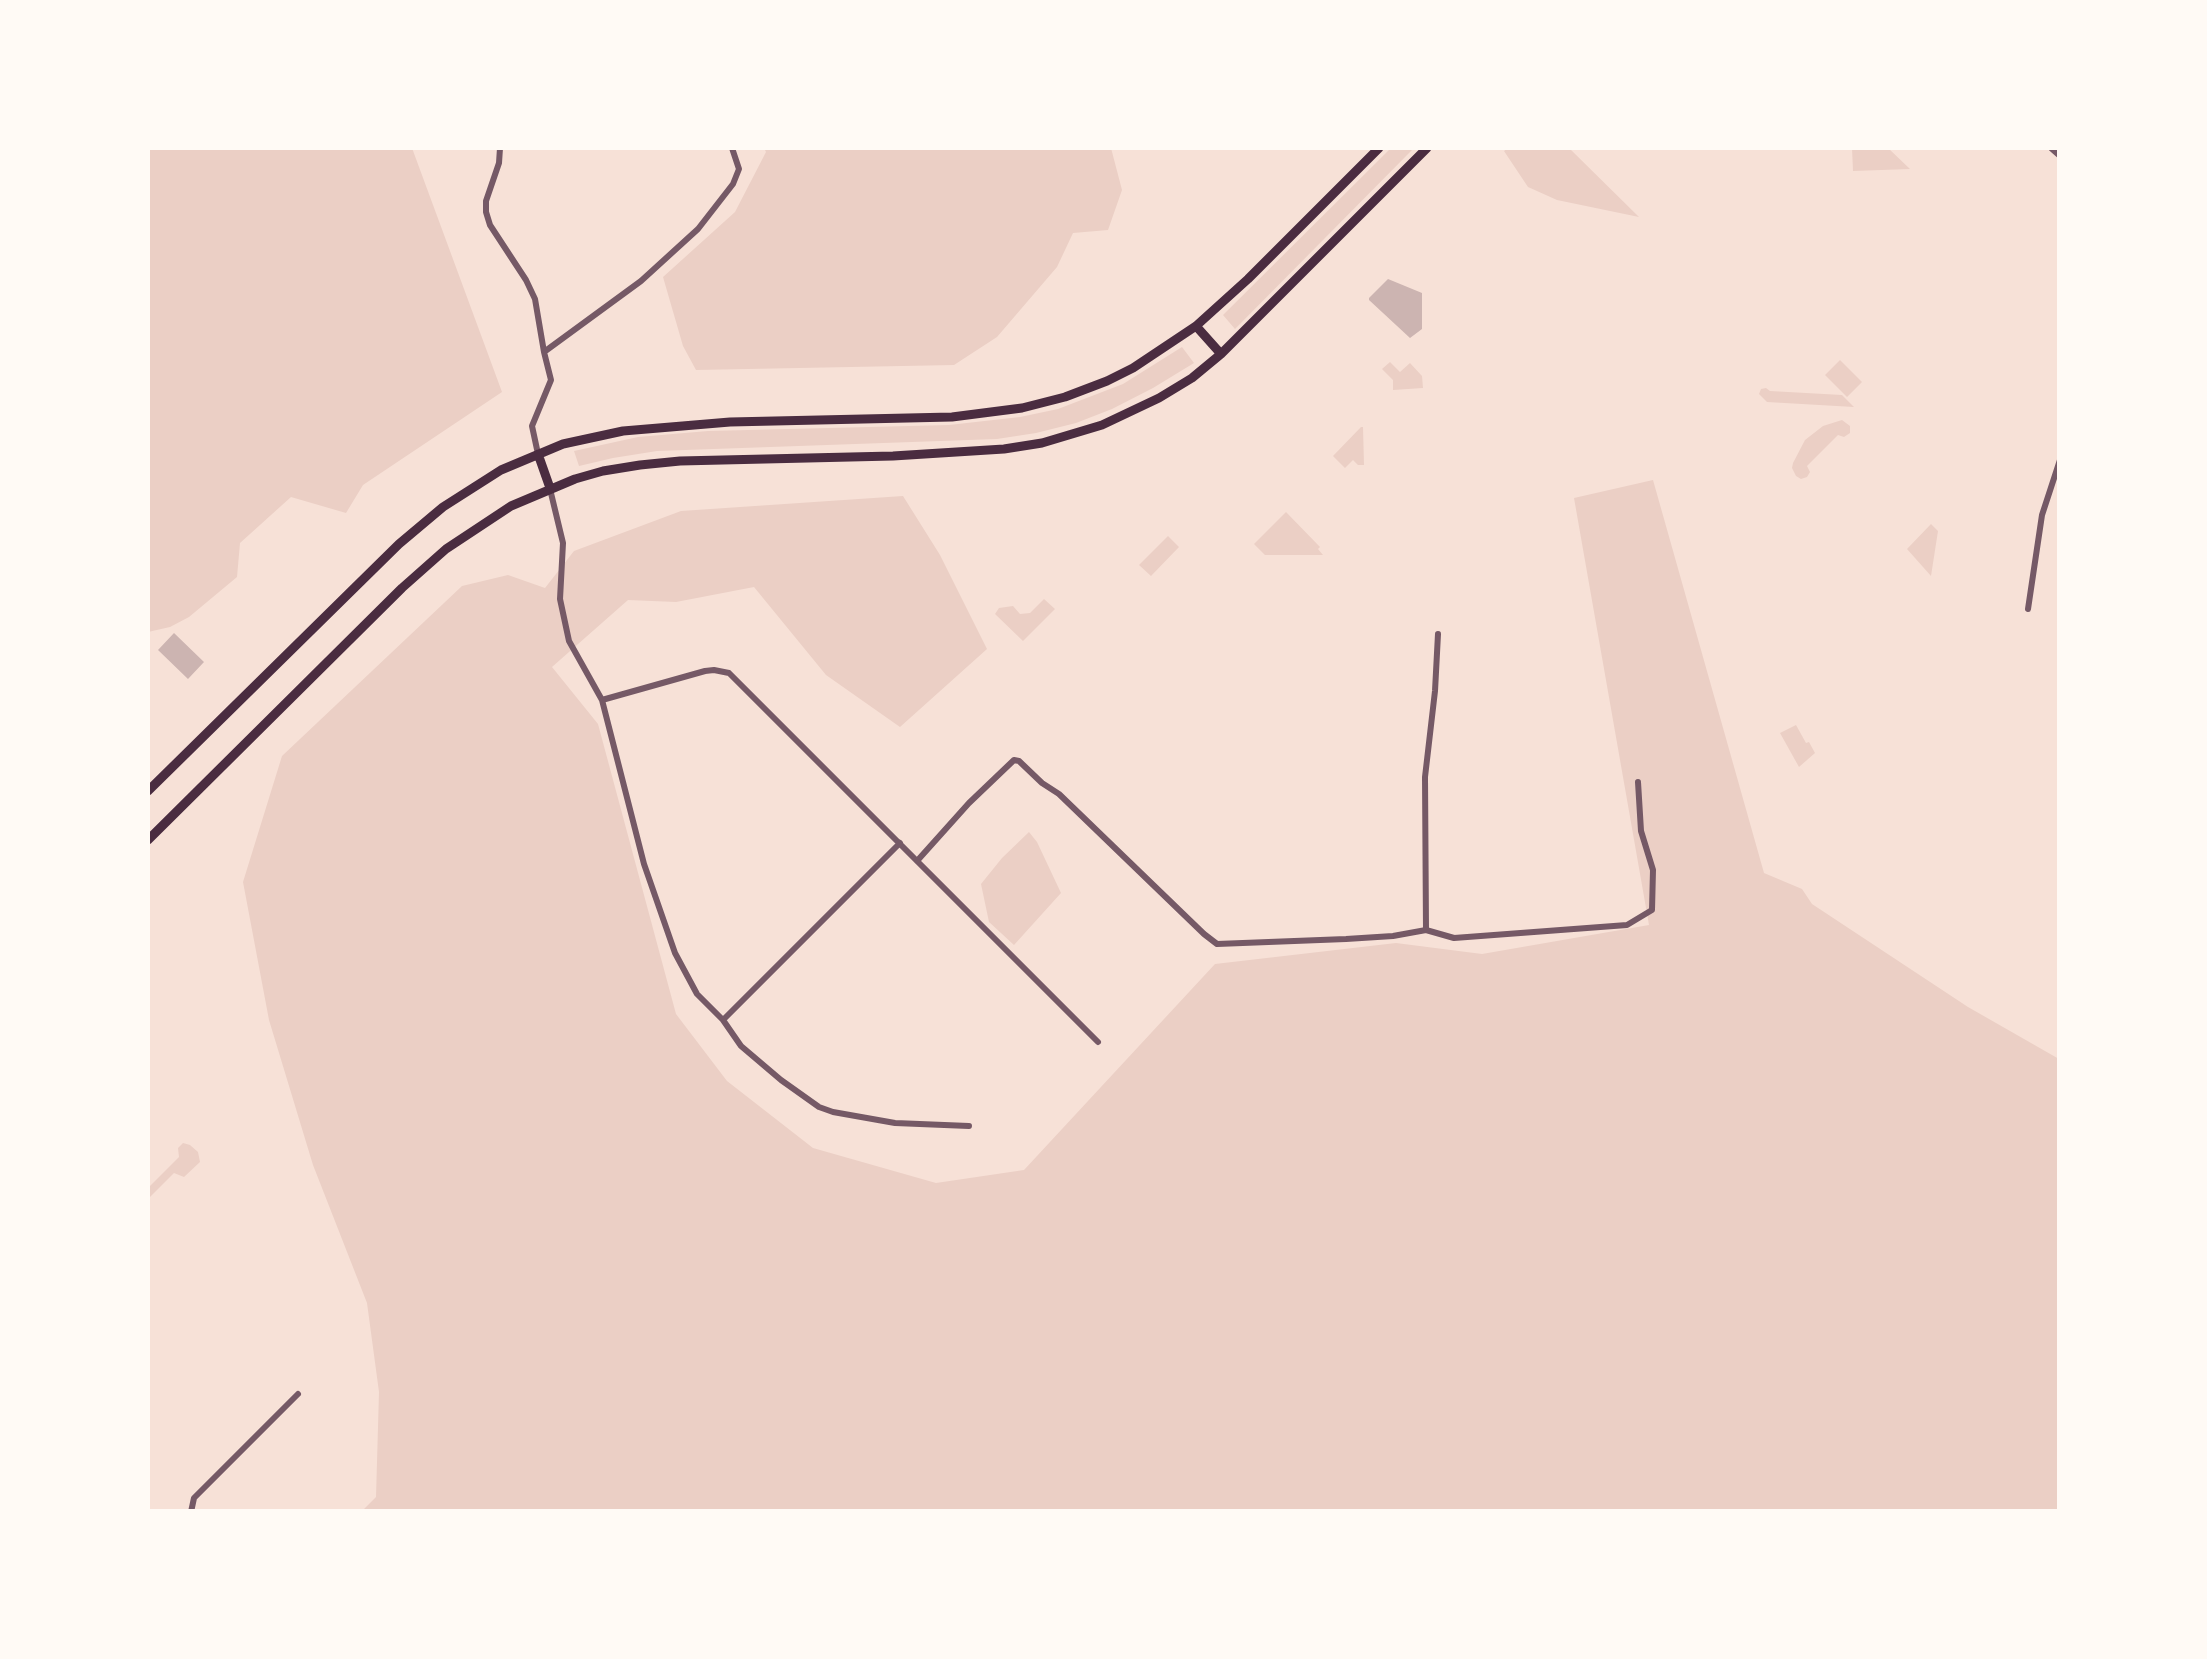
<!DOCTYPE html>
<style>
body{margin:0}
#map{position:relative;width:2207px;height:1659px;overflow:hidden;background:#f7e1d7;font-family:"Exo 2",sans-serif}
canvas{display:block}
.frame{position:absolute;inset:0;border:150px solid #fffaf5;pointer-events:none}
</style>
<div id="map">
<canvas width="2207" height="1659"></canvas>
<div class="frame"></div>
</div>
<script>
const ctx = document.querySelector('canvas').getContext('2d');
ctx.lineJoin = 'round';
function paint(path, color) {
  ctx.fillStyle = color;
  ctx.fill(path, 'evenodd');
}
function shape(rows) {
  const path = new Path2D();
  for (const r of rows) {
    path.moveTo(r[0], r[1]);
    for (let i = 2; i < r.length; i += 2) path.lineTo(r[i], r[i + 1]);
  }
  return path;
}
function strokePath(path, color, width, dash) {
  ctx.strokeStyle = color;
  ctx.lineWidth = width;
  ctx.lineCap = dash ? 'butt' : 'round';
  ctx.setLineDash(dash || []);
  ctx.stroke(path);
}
paint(shape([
 [148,148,412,148,502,392,363,485,346,513,291,497,240,543,237,577,189,617,170,627,148,632],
 [764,148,1111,148,1122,190,1108,230,1073,233,1057,267,997,337,954,365,696,370,683,346,663,277,735,212,766,152],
 [1391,148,1414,148,1235,329,1223,315],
 [1508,148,1569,148,1639,217,1557,200,1528,187,1504,151],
 [1852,148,1888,148,1910,169,1853,171],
 [1182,347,1194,363,1153,388,1112,409,1076,423,1036,433,997,439,657,451,613,458,579,466,574,451,638,437,708,431,949,425,1020,417,1058,409,1123,384],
 [1840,360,1862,382,1847,397,1825,375],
 [1390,362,1400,372,1410,363,1422,376,1423,388,1393,390,1393,380,1382,369],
 [1766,388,1770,391,1842,395,1854,407,1767,402,1759,394,1761,389],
 [1842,420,1850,426,1850,433,1844,437,1838,435,1807,466,1810,472,1807,477,1801,479,1796,476,1792,468,1793,463,1805,440,1823,426],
 [1361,427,1363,427,1364,465,1358,465,1353,460,1345,468,1333,456],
 [1653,480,1764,873,1802,889,1812,904,1968,1007,2059,1059,2059,1511,362,1511,376,1497,379,1392,367,1303,313,1165,269,1020,243,882,282,756,462,586,508,575,545,588,574,551,681,511,903,496,940,555,987,649,900,727,826,675,754,587,676,602,628,600,552,667,598,724,676,1014,727,1081,813,1148,936,1183,1024,1170,1215,964,1396,943,1482,954,1649,925,1574,498],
 [1286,512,1320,547,1318,549,1323,555,1265,555,1254,544],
 [1931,524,1938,531,1931,576,1907,549],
 [1168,536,1179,547,1151,576,1139,565],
 [1044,599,1055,609,1023,641,995,614,999,608,1013,606,1020,614,1030,613],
 [1796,725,1806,743,1809,742,1815,753,1799,767,1780,733],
 [1029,832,1037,842,1061,893,1014,945,989,922,981,884,1002,858],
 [183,1143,190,1145,198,1152,200,1162,184,1177,174,1173,148,1199,148,1188,179,1157,178,1148]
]), '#ebcfc5');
paint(shape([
 [1388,279,1422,293,1422,329,1410,338,1369,300,1369,298],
 [174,633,204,662,188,679,158,650]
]), '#ccb4b1');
strokePath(shape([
 [500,148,499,163,486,201,486,212,490,225,526,280,535,299,544,352],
 [2051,148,2060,156],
 [538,454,532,426,551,380,544,352,641,281,698,229,733,184,739,169,732,148],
 [550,489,563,543,560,599,569,641,602,700,644,864,675,953,697,994,723,1020,741,1046,781,1080,819,1107,833,1112,895,1123,969,1126],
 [2028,609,2042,515,2060,460],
 [602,700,705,671,714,670,729,673,1098,1042],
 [917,861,969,803,1014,760,1019,761,1042,783,1059,794,1204,934,1217,944,1346,939,1393,936,1426,930,1454,938,1627,925,1652,910,1653,870,1641,831,1638,782],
 [1426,930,1425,777,1435,691,1438,634],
 [723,1020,900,843],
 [191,1512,194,1498,298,1394]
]), '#755966', 6);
strokePath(shape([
 [1196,326,1221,354],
 [538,454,550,488],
 [148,791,399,544,443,507,501,470,563,444,623,431,730,422,952,417,1022,408,1065,397,1107,381,1133,368,1196,326,1248,279,1379,148],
 [148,840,402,588,446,549,511,506,575,479,603,471,640,465,680,461,893,456,1004,449,1042,443,1102,425,1159,398,1192,378,1221,354,1427,148]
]), '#4a2c40', 9);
</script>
